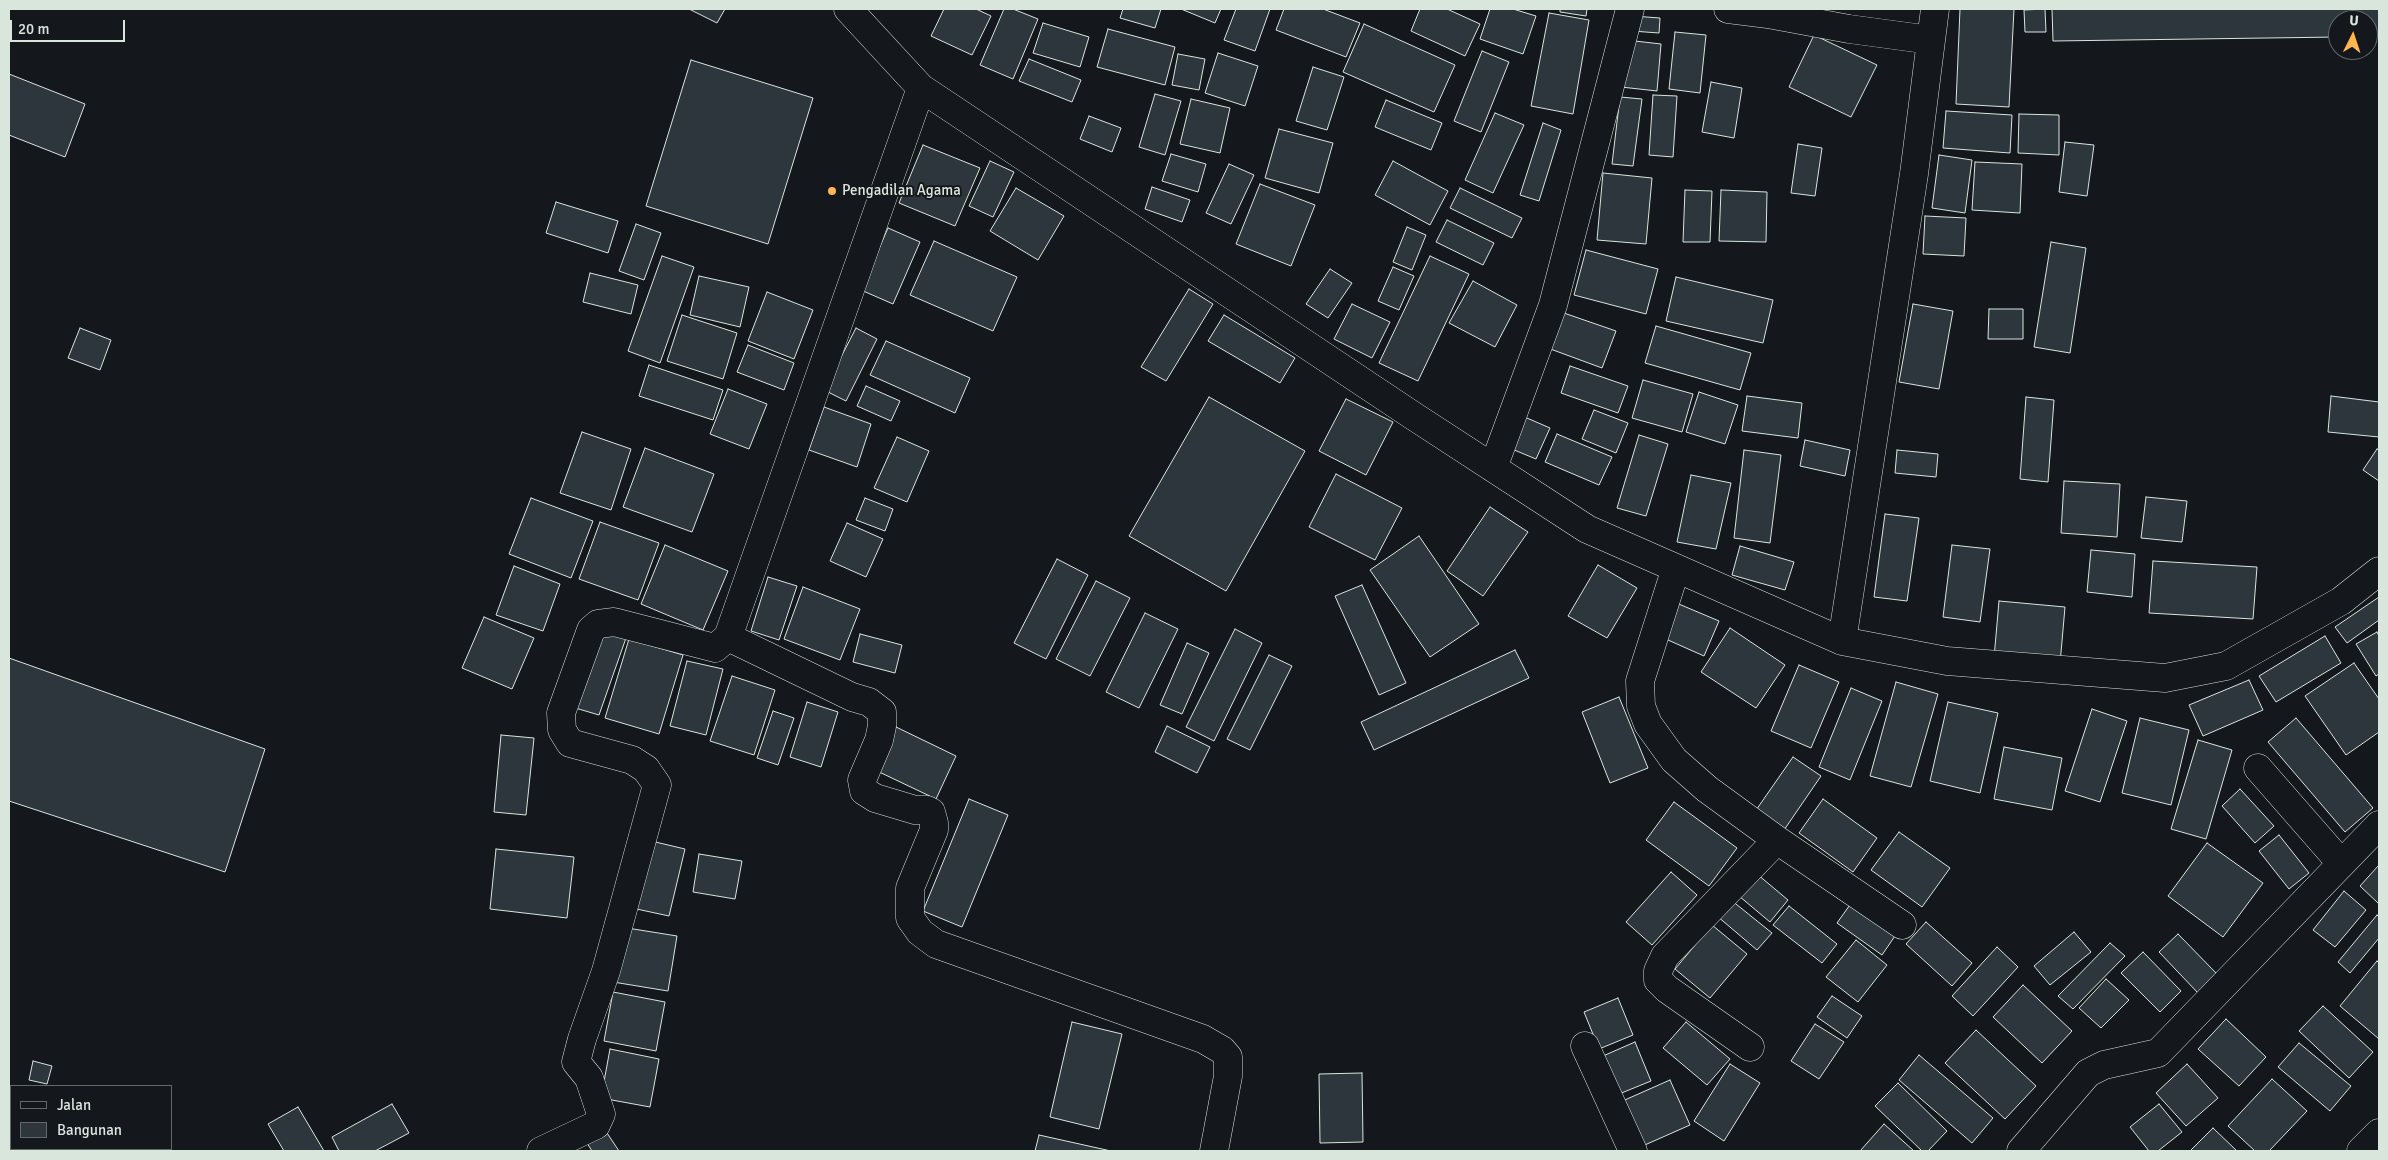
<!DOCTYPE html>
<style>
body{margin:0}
#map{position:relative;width:2388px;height:1160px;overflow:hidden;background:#14181c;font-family:Signika,sans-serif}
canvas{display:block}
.frame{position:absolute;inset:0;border:10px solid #d8e6dc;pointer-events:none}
.legend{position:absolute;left:10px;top:1085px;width:162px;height:65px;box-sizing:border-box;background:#14181c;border:1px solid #626a69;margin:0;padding:6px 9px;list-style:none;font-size:15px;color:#d8e6dc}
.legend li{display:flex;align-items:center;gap:10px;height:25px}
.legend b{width:25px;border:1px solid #626a69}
.north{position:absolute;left:2328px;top:10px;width:50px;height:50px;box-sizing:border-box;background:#14181c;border:1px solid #626a69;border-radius:50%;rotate:4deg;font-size:14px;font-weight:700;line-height:20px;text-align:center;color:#d8e6dc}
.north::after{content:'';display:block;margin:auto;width:18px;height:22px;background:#ffb74d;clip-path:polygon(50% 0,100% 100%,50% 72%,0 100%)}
.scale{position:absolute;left:10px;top:20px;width:115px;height:22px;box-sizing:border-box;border:2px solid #d8e6dc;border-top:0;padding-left:6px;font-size:15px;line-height:18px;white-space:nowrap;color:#d8e6dc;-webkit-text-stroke:4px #14181c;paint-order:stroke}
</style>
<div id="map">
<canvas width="2388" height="1160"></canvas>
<div class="frame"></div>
<ul class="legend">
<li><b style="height:6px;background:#14181c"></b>Jalan</li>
<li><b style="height:14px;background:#2c363c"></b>Bangunan</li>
</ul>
<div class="north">U</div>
<div class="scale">20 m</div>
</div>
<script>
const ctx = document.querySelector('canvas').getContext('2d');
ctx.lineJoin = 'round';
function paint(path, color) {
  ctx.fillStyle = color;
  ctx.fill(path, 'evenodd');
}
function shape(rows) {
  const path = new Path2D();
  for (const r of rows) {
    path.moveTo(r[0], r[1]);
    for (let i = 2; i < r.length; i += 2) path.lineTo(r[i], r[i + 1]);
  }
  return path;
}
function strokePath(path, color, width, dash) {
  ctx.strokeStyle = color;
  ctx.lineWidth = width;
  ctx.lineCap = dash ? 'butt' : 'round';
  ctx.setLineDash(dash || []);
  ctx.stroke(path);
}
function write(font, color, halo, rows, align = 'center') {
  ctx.font = font + ' Signika,sans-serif';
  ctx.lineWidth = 4;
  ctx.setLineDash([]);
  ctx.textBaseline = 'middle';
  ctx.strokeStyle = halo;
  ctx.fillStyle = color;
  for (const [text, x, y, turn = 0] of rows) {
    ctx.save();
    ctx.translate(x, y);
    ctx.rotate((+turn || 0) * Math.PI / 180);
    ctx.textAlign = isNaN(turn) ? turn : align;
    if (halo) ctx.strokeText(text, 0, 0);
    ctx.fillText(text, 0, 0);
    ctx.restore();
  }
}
const building = shape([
 [689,9,725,9,717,23,689,9],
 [944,9,976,9,991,16,972,55,931,36,944,9],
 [1004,9,1013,9,1038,19,1013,79,980,65,1004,9],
 [1123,9,1161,9,1155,28,1120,18,1123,9],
 [1181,9,1221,9,1215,23,1181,9],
 [1236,9,1270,9,1255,51,1224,40,1236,9],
 [1284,9,1323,9,1360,23,1346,57,1276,30,1284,9],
 [1420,9,1447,9,1480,24,1465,56,1411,31,1420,9],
 [1490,9,1513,9,1536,16,1523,54,1480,39,1490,9],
 [1560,9,1587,9,1586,16,1560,12,1560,9],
 [1960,9,2014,9,2009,107,1956,104,1960,9],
 [2045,9,2046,32,2025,32,2024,10,2045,9],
 [2052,9,2379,9,2379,36,2368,36,2368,20,2338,20,2338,37,2053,41,2052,9],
 [1549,13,1589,20,1573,114,1531,106,1549,13],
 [1633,16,1660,18,1659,33,1632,31,1633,16],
 [1043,23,1089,37,1080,67,1033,53,1043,23],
 [1364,24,1455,65,1434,112,1343,72,1364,24],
 [1108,29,1175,47,1165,85,1097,67,1108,29],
 [1675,32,1706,35,1700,93,1669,89,1675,32],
 [1814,35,1877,65,1851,117,1789,87,1814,35],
 [1626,40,1661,44,1657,91,1621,87,1626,40],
 [1482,51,1509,62,1481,132,1454,121,1482,51],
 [1218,53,1258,66,1245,106,1205,93,1218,53],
 [1178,54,1205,59,1199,90,1172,85,1178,54],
 [1029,59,1081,80,1072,102,1019,81,1029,59],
 [691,60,813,98,768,244,646,206,691,60],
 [1313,67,1344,77,1327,130,1296,121,1313,67],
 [9,74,85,104,65,157,9,135,9,74],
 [1711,82,1742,88,1734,138,1702,132,1711,82],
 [1155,94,1181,101,1165,155,1139,147,1155,94],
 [1653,95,1677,96,1673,157,1649,155,1653,95],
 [1620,97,1642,99,1633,166,1612,164,1620,97],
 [1191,99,1230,108,1220,153,1180,144,1191,99],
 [1386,100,1442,123,1431,150,1375,127,1386,100],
 [1946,111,2012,115,2010,153,1943,148,1946,111],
 [1495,113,1524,125,1493,193,1465,180,1495,113],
 [2019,114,2059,115,2059,155,2018,153,2019,114],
 [1089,116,1121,128,1112,152,1080,139,1089,116],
 [1543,123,1561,130,1539,201,1520,195,1543,123],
 [1279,129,1333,143,1319,193,1265,178,1279,129],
 [2065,142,2094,145,2087,196,2059,192,2065,142],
 [1798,144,1822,148,1815,196,1791,193,1798,144],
 [923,145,980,168,955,226,899,203,923,145],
 [1171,154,1206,164,1198,192,1162,181,1171,154],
 [1939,155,1972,160,1965,213,1932,208,1939,155],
 [990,161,1014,172,993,217,969,206,990,161],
 [1393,161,1448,191,1430,225,1375,195,1393,161],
 [1975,162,2022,164,2020,213,1972,210,1975,162],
 [1229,164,1254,175,1231,224,1206,213,1229,164],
 [1603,173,1652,178,1646,244,1597,240,1603,173],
 [1260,184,1315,205,1291,266,1236,244,1260,184],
 [1152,187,1190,200,1182,222,1145,209,1152,187],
 [1016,188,1064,216,1038,260,990,231,1016,188],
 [1460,188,1522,218,1512,238,1450,208,1460,188],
 [1685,190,1712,191,1710,242,1683,242,1685,190],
 [1721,190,1767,192,1766,242,1719,241,1721,190],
 [556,202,618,221,608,253,546,233,556,202],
 [1925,216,1966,218,1964,256,1923,254,1925,216],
 [1447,220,1494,243,1483,265,1436,242,1447,220],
 [636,224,661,233,644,280,619,271,636,224],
 [1407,227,1426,235,1412,270,1393,262,1407,227],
 [888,228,920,242,893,304,861,290,888,228],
 [934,241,1017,277,993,331,910,295,934,241],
 [2051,242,2086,248,2070,353,2034,347,2051,242],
 [1586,250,1658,269,1646,314,1574,295,1586,250],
 [662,256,694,267,660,363,628,351,662,256],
 [1430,256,1469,274,1418,381,1379,363,1430,256],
 [1393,267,1414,276,1399,310,1378,301,1393,267],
 [1330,269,1352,283,1328,318,1306,304,1330,269],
 [590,273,638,285,631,314,583,302,590,273],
 [699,276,749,287,740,327,690,315,699,276],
 [1676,277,1773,300,1763,343,1666,321,1676,277],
 [1473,281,1517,305,1495,347,1449,323,1473,281],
 [1189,289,1213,304,1166,381,1141,367,1189,289],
 [767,292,813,310,794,359,748,341,767,292],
 [1352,304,1390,322,1372,358,1334,339,1352,304],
 [1913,304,1953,311,1939,389,1899,382,1913,304],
 [1989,309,2023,309,2023,339,1988,339,1989,309],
 [1558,311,1616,331,1602,368,1545,347,1558,311],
 [682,315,737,333,723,379,667,361,682,315],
 [1224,315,1295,358,1280,383,1208,341,1224,315],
 [1656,326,1751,353,1740,390,1645,363,1656,326],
 [80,328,111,340,100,370,68,358,80,328],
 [856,328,877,339,846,401,824,390,856,328],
 [886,341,970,378,955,413,870,375,886,341],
 [748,345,794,363,784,390,737,372,748,345],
 [649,365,723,390,713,420,639,396,649,365],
 [1570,366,1628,386,1618,413,1561,393,1570,366],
 [1643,380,1693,394,1682,432,1632,418,1643,380],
 [866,386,900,401,891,421,857,406,866,386],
 [728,389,767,404,749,449,710,434,728,389],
 [1699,392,1738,405,1725,444,1686,432,1699,392],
 [1747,396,1802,403,1798,438,1742,431,1747,396],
 [2331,396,2379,402,2379,437,2328,432,2331,396],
 [1209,397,1305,451,1226,591,1129,536,1209,397],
 [2026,397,2054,400,2048,482,2020,479,2026,397],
 [1346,399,1393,422,1366,475,1319,451,1346,399],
 [824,407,871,424,857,467,809,450,824,407],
 [1594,410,1628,423,1616,453,1582,439,1594,410],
 [1520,415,1550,428,1536,459,1507,447,1520,415],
 [582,432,631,449,611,510,560,493,582,432],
 [1557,434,1612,457,1599,485,1545,462,1557,434],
 [1639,435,1668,444,1646,516,1617,508,1639,435],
 [897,437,929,451,907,502,874,488,897,437],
 [1805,440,1850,450,1845,476,1800,466,1805,440],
 [645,448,714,474,692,532,623,507,645,448],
 [2377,449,2379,450,2379,481,2363,470,2377,449],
 [1744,450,1781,455,1770,543,1734,538,1744,450],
 [1897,450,1938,454,1936,477,1895,473,1897,450],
 [1336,474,1402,508,1375,560,1309,527,1336,474],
 [1691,475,1731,483,1716,549,1677,542,1691,475],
 [2064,481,2120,484,2117,537,2061,533,2064,481],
 [2146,497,2187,501,2182,542,2141,538,2146,497],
 [531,498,593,521,571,578,509,554,531,498],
 [865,498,893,509,885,531,856,520,865,498],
 [1490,507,1528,532,1483,596,1447,571,1490,507],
 [1885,514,1919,518,1907,601,1874,597,1885,514],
 [600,522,659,543,638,600,579,579,600,522],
 [847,523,883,539,866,577,830,561,847,523],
 [1419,536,1479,624,1430,657,1370,570,1419,536],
 [665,545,728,571,703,630,641,604,665,545],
 [1952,545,1990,549,1980,622,1943,617,1952,545],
 [1740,546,1794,562,1785,590,1732,575,1740,546],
 [2091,550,2135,554,2132,597,2087,592,2091,550],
 [1057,559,1088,575,1046,659,1014,643,1057,559],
 [2153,561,2257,567,2253,619,2149,613,2153,561],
 [1598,565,1637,588,1607,638,1568,616,1598,565],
 [514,566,560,584,543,631,496,615,514,566],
 [768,577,797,586,779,640,751,631,768,577],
 [1096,581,1130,598,1090,676,1056,659,1096,581],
 [1362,585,1406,683,1379,695,1335,596,1362,585],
 [803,587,860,609,840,660,784,639,803,587],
 [2379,597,2379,620,2347,643,2335,627,2379,597],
 [1999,601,2065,607,2060,664,1994,658,1999,601],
 [1674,602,1719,621,1704,656,1659,636,1674,602],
 [1145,613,1178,629,1139,708,1106,692,1145,613],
 [484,617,534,638,512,689,462,668,484,617],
 [1730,628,1785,665,1756,708,1701,672,1730,628],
 [599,629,626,638,599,715,572,707,599,629],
 [1235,629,1262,643,1214,741,1186,727,1235,629],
 [2377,632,2379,636,2379,674,2376,676,2356,644,2377,632],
 [860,634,902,645,895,673,853,662,860,634],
 [2325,636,2341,663,2276,702,2259,676,2325,636],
 [629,639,683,655,659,734,605,718,629,639],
 [1187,643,1209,653,1182,714,1160,705,1187,643],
 [1515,650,1529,678,1374,750,1361,722,1515,650],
 [1269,655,1292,666,1250,750,1227,739,1269,655],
 [9,658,265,749,225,872,9,801,9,658],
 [687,661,723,669,706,735,670,726,687,661],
 [2354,663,2379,699,2379,732,2346,755,2305,696,2354,663],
 [1799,665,1839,682,1811,748,1771,731,1799,665],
 [732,676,775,690,754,755,710,741,732,676],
 [2249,680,2263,710,2203,736,2189,705,2249,680],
 [1896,682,1938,694,1911,787,1870,776,1896,682],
 [1851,688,1882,701,1850,780,1819,767,1851,688],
 [1619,697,1648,768,1610,783,1582,712,1619,697],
 [807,702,838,712,821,767,790,757,807,702],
 [1948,702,1998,713,1980,793,1930,781,1948,702],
 [2092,709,2127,721,2100,802,2065,791,2092,709],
 [773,711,794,718,778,765,757,758,773,711],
 [2140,718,2189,730,2171,805,2122,793,2140,718],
 [2296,718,2373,808,2345,832,2268,742,2296,718],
 [1167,726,1210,747,1197,773,1155,752,1167,726],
 [896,727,956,756,936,799,875,770,896,727],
 [501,735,534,738,526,815,494,812,501,735],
 [2198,740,2232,750,2206,839,2171,829,2198,740],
 [2004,747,2062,758,2052,810,1994,799,2004,747],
 [1793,757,1821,776,1782,833,1754,813,1793,757],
 [2240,789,2274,826,2255,843,2222,806,2240,789],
 [969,799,1008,815,962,927,923,911,969,799],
 [1823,799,1877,838,1853,872,1799,833,1823,799],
 [1674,802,1737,848,1709,886,1646,840,1674,802],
 [1899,832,1950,868,1922,907,1871,870,1899,832],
 [2279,835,2309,873,2289,889,2259,851,2279,835],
 [647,840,685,849,669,916,632,908,647,840],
 [2207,843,2263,883,2223,937,2168,896,2207,843],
 [496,849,574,857,567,918,490,909,496,849],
 [699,854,742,861,735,899,693,892,699,854],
 [2379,865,2379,904,2360,886,2379,865],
 [1671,872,1697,895,1652,945,1626,922,1671,872],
 [1757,874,1788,900,1770,922,1739,896,1757,874],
 [2344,891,2366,910,2335,947,2313,930,2344,891],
 [1731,900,1772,933,1757,950,1717,916,1731,900],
 [1852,902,1897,933,1882,955,1837,923,1852,902],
 [1789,906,1837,944,1822,963,1773,925,1789,906],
 [2377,915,2379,917,2379,938,2350,973,2338,962,2377,915],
 [1926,922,1972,963,1952,986,1906,944,1926,922],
 [1712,925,1747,954,1710,998,1675,969,1712,925],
 [621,927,677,936,668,991,613,982,621,927],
 [2074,932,2091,952,2050,985,2034,966,2074,932],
 [2178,934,2217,974,2198,993,2159,952,2178,934],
 [1856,940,1887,965,1858,1002,1826,977,1856,940],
 [2110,943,2125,956,2073,1009,2058,996,2110,943],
 [1997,947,2018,967,1973,1016,1952,996,1997,947],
 [2143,952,2181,991,2160,1012,2121,973,2143,952],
 [2377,961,2379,963,2379,1039,2340,1006,2377,961],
 [2106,979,2129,1000,2101,1028,2079,1008,2106,979],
 [2023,985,2072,1031,2042,1063,1993,1017,2023,985],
 [613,992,665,1002,656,1051,604,1041,613,992],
 [1832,996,1862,1016,1847,1038,1817,1017,1832,996],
 [1618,998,1633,1035,1599,1049,1584,1012,1618,998],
 [2323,1006,2373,1052,2349,1078,2299,1031,2323,1006],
 [2226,1019,2266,1057,2239,1086,2198,1049,2226,1019],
 [1072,1022,1122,1034,1099,1129,1050,1117,1072,1022],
 [1686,1022,1730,1059,1707,1085,1663,1048,1686,1022],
 [1815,1024,1844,1042,1819,1079,1791,1061,1815,1024],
 [1976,1030,2036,1086,2005,1119,1945,1063,1976,1030],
 [1635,1042,1651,1081,1619,1094,1603,1056,1635,1042],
 [2299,1043,2351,1086,2330,1111,2278,1067,2299,1043],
 [610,1049,659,1059,650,1107,601,1098,610,1049],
 [1919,1055,1993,1118,1972,1143,1899,1080,1919,1055],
 [33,1061,52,1066,47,1084,29,1080,33,1061],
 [1730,1064,1760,1083,1724,1141,1694,1121,1730,1064],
 [2187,1064,2218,1098,2186,1126,2156,1093,2187,1064],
 [1362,1073,1363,1142,1320,1143,1319,1074,1362,1073],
 [2272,1079,2307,1111,2269,1151,2255,1151,2228,1126,2272,1079],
 [1670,1080,1690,1125,1638,1148,1618,1103,1670,1080],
 [1898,1083,1947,1131,1928,1151,1922,1151,1875,1106,1898,1083],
 [392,1104,409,1133,375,1151,339,1151,332,1137,392,1104],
 [2159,1104,2182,1132,2158,1151,2149,1151,2130,1127,2159,1104],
 [298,1107,324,1151,284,1151,268,1124,298,1107],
 [1884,1124,1914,1151,1860,1151,1884,1124],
 [2213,1128,2237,1151,2190,1151,2213,1128],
 [605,1130,619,1151,592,1151,587,1143,605,1130],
 [1039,1135,1111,1151,1035,1151,1039,1135]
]);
paint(building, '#2c363c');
strokePath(building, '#d8e6dc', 1);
const street = shape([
 [848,9,921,88,1412,415,1587,529,1842,641,1947,661,2165,678,2226,666,2341,601,2379,571],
 [1728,9,1768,14,1849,29,1931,40],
 [1493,468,1553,305,1630,9],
 [1676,568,1640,681,1641,706,1648,724,1674,760,1707,789,1777,840,1902,925],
 [728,637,852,697,869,702,882,712,882,726,879,740,862,780,864,791,875,798,915,810,927,810,931,812,934,823,934,830,910,888,910,918,920,932,936,944,1203,1039,1222,1050,1228,1057,1228,1076,1214,1151],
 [1842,641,1914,174,1935,9],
 [2258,768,2341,863],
 [1585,1046,1633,1151],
 [1750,1047,1667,989,1658,980,1658,971,1665,956,1777,840],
 [9,1113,11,1114],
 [79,1149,82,1151],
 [541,1151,596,1125,601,1114,589,1078,576,1062,582,1039,606,971,657,785,646,769,632,760,570,743,562,730,561,713,591,630,598,624,614,622,715,648,728,637,921,88],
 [2021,1151,2088,1073,2104,1065,2158,1053,2379,825],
 [2361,1151,2379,1133]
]);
strokePath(street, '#d8e6dc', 29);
strokePath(street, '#14181c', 28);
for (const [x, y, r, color] of [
 [832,191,5,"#ffb74d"]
]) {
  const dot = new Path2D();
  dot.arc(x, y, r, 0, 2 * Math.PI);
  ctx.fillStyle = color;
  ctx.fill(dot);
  strokePath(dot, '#14181c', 2);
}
write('15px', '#d8e6dc', '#14181c', [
 ["Pengadilan Agama",842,191]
], 'left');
</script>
